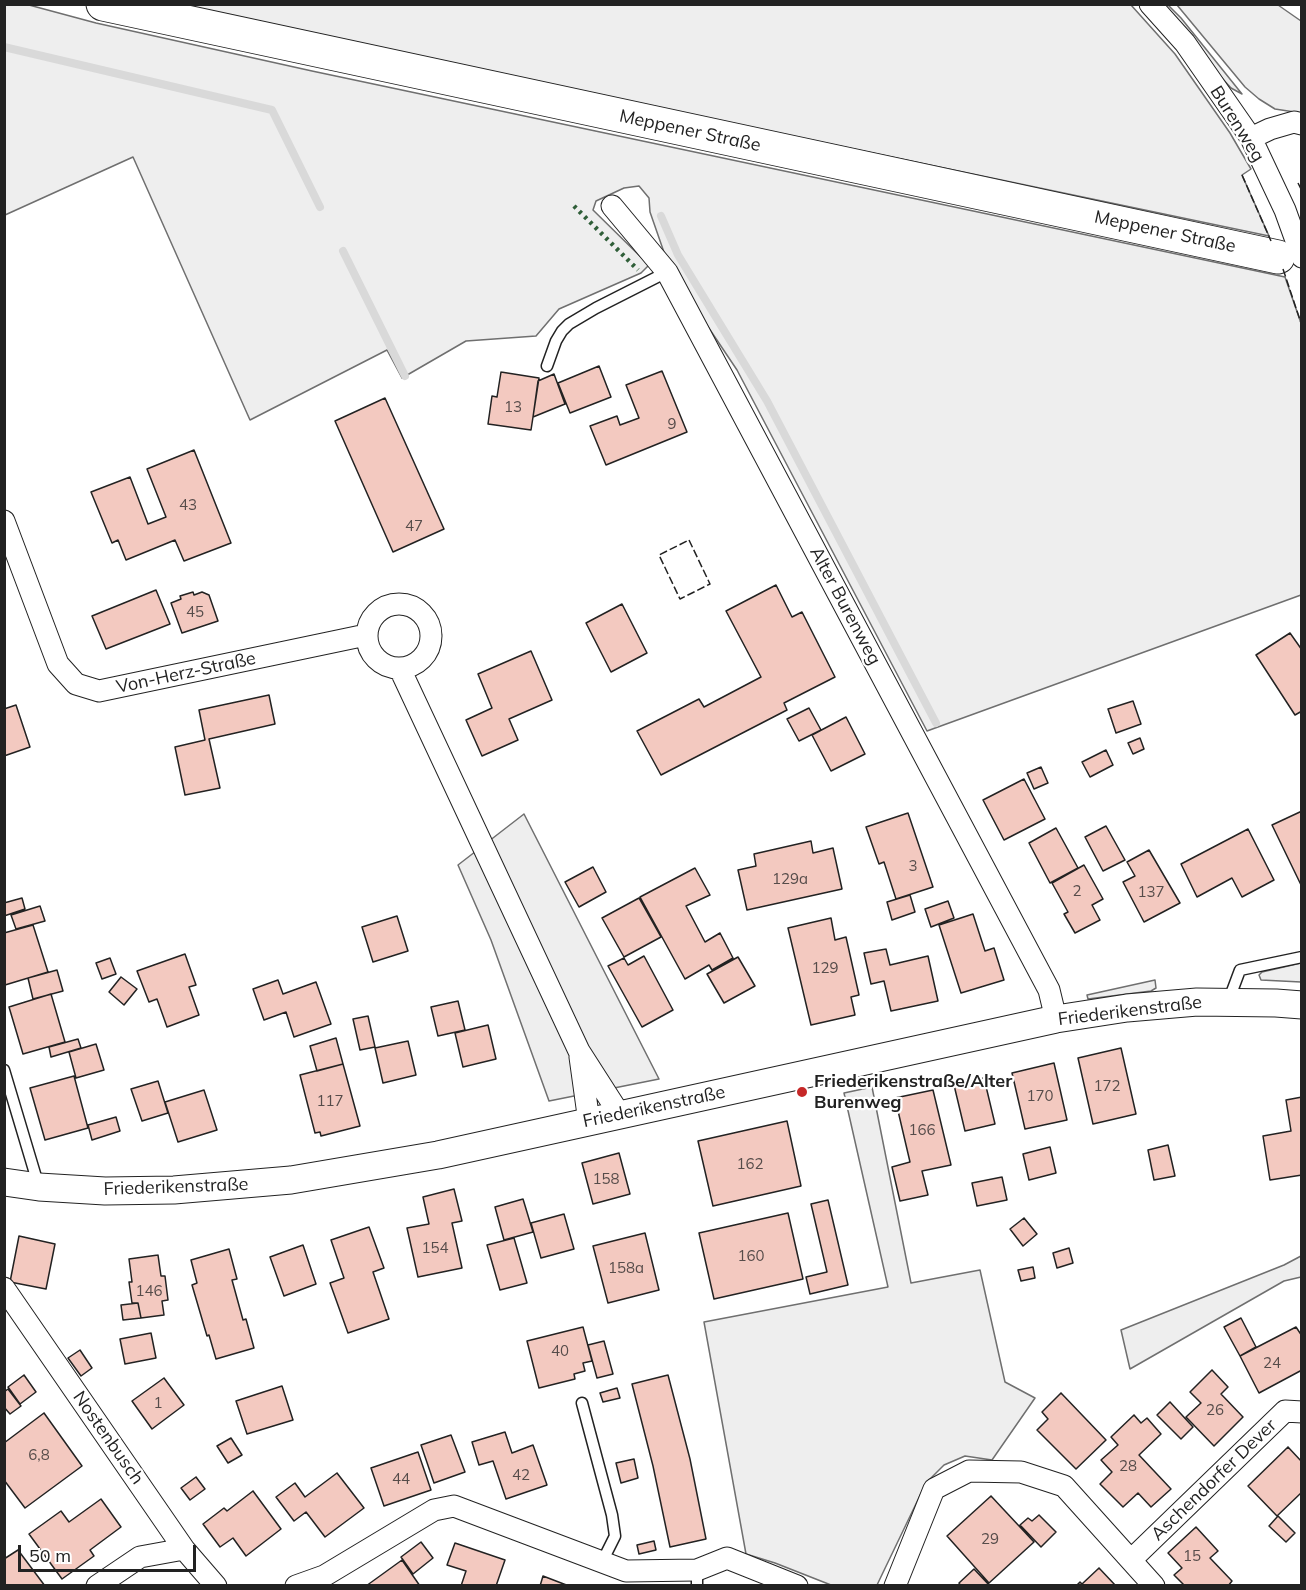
<!DOCTYPE html>
<meta charset="utf-8">
<style>
body{margin:0}
#map{position:relative;width:1306px;height:1590px;overflow:hidden;background:#fff;font-family:Mulish,sans-serif}
canvas{display:block}
.frame{position:absolute;inset:0;border:6px solid #222;pointer-events:none}
.scale{position:absolute;left:18px;top:1545px;width:178px;height:27px;box-sizing:border-box;border:3px solid #222;border-top:0;padding-left:8px;font-size:18px;line-height:21px;white-space:nowrap;color:#222;-webkit-text-stroke:4px #fff;paint-order:stroke}
</style>
<div id="map">
<canvas width="1306" height="1590"></canvas>
<div class="frame"></div>
<div class="scale">50 m</div>
</div>
<script>
const ctx = document.querySelector('canvas').getContext('2d');
ctx.lineJoin = 'round';
function paint(path, color) {
  ctx.fillStyle = color;
  ctx.fill(path, 'evenodd');
}
function shape(rows) {
  const path = new Path2D();
  for (const r of rows) {
    if (r.length === 3) {
      path.moveTo(r[0] + r[2], r[1]);
      path.arc(r[0], r[1], r[2], 0, 2 * Math.PI);
      continue;
    }
    path.moveTo(r[0], r[1]);
    for (let i = 2; i < r.length; i += 2) path.lineTo(r[i], r[i + 1]);
  }
  return path;
}
function strokePath(path, color, width, dash) {
  ctx.strokeStyle = color;
  ctx.lineWidth = width;
  ctx.lineCap = dash ? 'butt' : 'round';
  ctx.setLineDash(dash || []);
  ctx.stroke(path);
}
function write(font, color, halo, rows, align = 'center') {
  ctx.font = font + ' Mulish,sans-serif';
  ctx.lineWidth = 4.5;
  ctx.setLineDash([]);
  ctx.textBaseline = 'middle';
  ctx.strokeStyle = halo;
  ctx.fillStyle = color;
  for (const [text, x, y, turn = 0] of rows) {
    ctx.save();
    ctx.translate(x, y);
    ctx.rotate((+turn || 0) * Math.PI / 180);
    ctx.textAlign = isNaN(turn) ? turn : align;
    if (halo) ctx.strokeText(text, 0, 0);
    ctx.fillText(text, 0, 0);
    ctx.restore();
  }
}
const green = shape([
 [5,5,29,5,96,23,312,71,1285,277,1302,326,1301,595,927,731,737,370,682,288,666,258,650,212,649,198,639,186,624,188,596,201,593,210,649,265,641,273,559,309,536,336,466,341,402,378,387,350,250,420,133,157,5,215,5,5],
 [165,5,1131,5,1175,54,1230,133,1251,169,1242,175,1269,236,165,5],
 [1161,5,1168,5,1181,18,1242,94,1231,88,1220,76,1161,5],
 [1177,5,1278,5,1301,21,1301,113,1275,109,1259,99,1245,87,1177,5],
 [524,814,659,1079,549,1101,491,940,458,865,524,814],
 [1301,963,1301,982,1261,980,1259,975,1262,972,1301,963],
 [1155,980,1156,988,1151,991,1088,999,1087,995,1155,980],
 [872,1087,911,1283,980,1270,1005,1382,1035,1398,992,1460,965,1456,944,1465,926,1483,877,1585,831,1585,775,1563,746,1554,704,1322,888,1287,844,1093,872,1087],
 [1301,1256,1301,1277,1284,1281,1130,1369,1121,1330,1284,1265,1301,1256]
]);
paint(green, '#eee');
strokePath(green, '#6f6f6f', 1.5);
strokePath(shape([
 [4,47,272,110,320,207],
 [661,216,678,255,767,401,936,723],
 [343,251,405,376]
]), '#d9d9d9', 8);
const building = shape([
 [599,366,611,397,570,413,558,383,599,366],
 [662,371,687,432,606,465,590,426,617,416,620,425,639,418,626,385,662,371],
 [501,372,539,378,531,430,488,424,492,396,497,397,501,372],
 [554,374,565,404,533,417,538,381,554,374],
 [385,398,444,529,393,552,335,421,385,398],
 [194,450,231,543,184,561,175,540,126,560,118,540,112,543,91,492,130,477,148,524,166,517,147,469,194,450],
 [776,585,792,617,802,612,835,677,784,703,787,710,661,775,637,731,699,699,704,707,761,677,726,611,776,585],
 [156,590,170,624,106,649,92,616,156,590],
 [193,592,194,595,202,592,209,595,218,621,182,633,171,603,181,599,180,596,193,592],
 [622,604,647,653,611,672,586,623,622,604],
 [1290,633,1302,650,1302,711,1295,715,1256,655,1290,633],
 [531,651,552,700,509,719,518,740,482,756,466,720,492,708,478,674,531,651],
 [269,695,275,724,209,739,220,788,185,795,175,747,205,740,199,710,269,695],
 [1133,701,1141,724,1116,733,1108,709,1133,701],
 [16,705,30,747,4,756,4,709,16,705],
 [809,708,821,730,799,741,787,719,809,708],
 [846,717,865,754,831,771,812,735,846,717],
 [1140,738,1144,749,1133,754,1128,743,1140,738],
 [1106,750,1113,765,1090,777,1082,762,1106,750],
 [1041,767,1048,783,1034,789,1027,773,1041,767],
 [1024,779,1045,819,1004,840,983,800,1024,779],
 [1302,811,1302,887,1272,825,1302,811],
 [908,813,933,887,896,899,884,862,879,864,866,827,908,813],
 [1106,826,1125,860,1103,871,1085,837,1106,826],
 [1056,828,1078,868,1050,883,1029,843,1056,828],
 [1248,829,1274,880,1242,897,1232,878,1197,897,1181,864,1248,829],
 [811,841,813,853,833,848,842,889,747,910,738,870,756,866,754,854,811,841],
 [1149,850,1180,903,1144,922,1123,882,1135,876,1127,862,1149,850],
 [1084,865,1103,899,1092,905,1100,920,1075,933,1064,914,1068,912,1052,883,1084,865],
 [593,867,606,892,579,907,565,882,593,867],
 [695,868,710,895,686,906,705,942,720,933,733,958,712,970,709,965,685,979,640,897,695,868],
 [910,895,915,912,892,920,887,902,910,895],
 [22,898,25,909,4,916,4,903,22,898],
 [639,898,661,937,624,957,602,918,639,898],
 [948,901,954,918,931,927,925,909,948,901],
 [40,906,45,921,16,929,11,915,40,906],
 [973,914,985,951,994,948,1004,980,961,993,939,925,973,914],
 [397,916,408,951,373,962,362,927,397,916],
 [831,918,835,940,846,937,859,995,851,997,855,1015,811,1025,788,928,831,918],
 [33,925,48,972,5,985,4,933,33,925],
 [886,949,890,965,928,956,938,1001,891,1011,884,981,871,984,864,953,886,949],
 [185,954,196,985,189,987,199,1015,167,1027,157,999,149,1002,137,971,185,954],
 [644,956,673,1010,642,1027,608,966,624,958,628,965,644,956],
 [738,957,755,986,724,1003,707,974,738,957],
 [110,958,116,974,102,979,96,963,110,958],
 [57,970,63,991,33,999,28,978,57,970],
 [121,977,137,989,124,1005,109,992,121,977],
 [278,980,283,994,316,982,331,1024,294,1037,286,1012,264,1020,253,989,278,980],
 [51,994,65,1042,23,1054,9,1007,51,994],
 [458,1001,465,1030,438,1036,431,1007,458,1001],
 [368,1016,375,1047,360,1050,353,1019,368,1016],
 [488,1025,496,1059,463,1067,455,1033,488,1025],
 [336,1038,343,1064,317,1071,310,1046,336,1038],
 [78,1039,81,1048,51,1057,49,1047,78,1039],
 [408,1041,416,1075,383,1083,375,1048,408,1041],
 [96,1044,104,1070,76,1078,69,1052,96,1044],
 [1121,1048,1136,1114,1093,1124,1078,1058,1121,1048],
 [1054,1063,1067,1120,1025,1129,1012,1073,1054,1063],
 [343,1064,360,1126,321,1136,320,1132,315,1133,300,1075,343,1064],
 [74,1076,88,1128,45,1140,30,1088,74,1076],
 [984,1078,995,1124,965,1131,954,1085,984,1078],
 [158,1081,168,1113,142,1121,131,1089,158,1081],
 [204,1090,217,1130,178,1142,165,1102,204,1090],
 [933,1090,951,1165,922,1171,928,1195,900,1201,892,1167,910,1162,895,1098,933,1090],
 [1302,1097,1302,1175,1270,1180,1263,1136,1291,1131,1286,1100,1302,1097],
 [116,1117,120,1131,92,1140,88,1125,116,1117],
 [787,1121,801,1186,713,1206,698,1141,787,1121],
 [1168,1145,1175,1176,1154,1180,1148,1150,1168,1145],
 [1050,1147,1056,1173,1029,1180,1023,1154,1050,1147],
 [619,1153,630,1194,593,1204,582,1163,619,1153],
 [1002,1177,1007,1200,977,1206,972,1183,1002,1177],
 [454,1189,462,1221,452,1223,462,1268,418,1277,407,1228,429,1224,423,1197,454,1189],
 [523,1199,533,1232,504,1240,495,1207,523,1199],
 [828,1200,848,1285,810,1294,806,1277,827,1272,811,1204,828,1200],
 [788,1213,803,1279,714,1299,699,1233,788,1213],
 [564,1214,574,1249,541,1258,531,1223,564,1214],
 [1024,1218,1037,1234,1023,1246,1010,1229,1024,1218],
 [369,1227,384,1268,373,1272,389,1319,348,1333,330,1283,344,1278,331,1240,369,1227],
 [645,1233,659,1290,608,1303,593,1246,645,1233],
 [19,1236,55,1244,46,1289,10,1282,19,1236],
 [514,1238,527,1283,500,1290,487,1245,514,1238],
 [303,1245,316,1284,284,1296,270,1257,303,1245],
 [1069,1248,1073,1263,1057,1268,1053,1253,1069,1248],
 [229,1249,237,1279,232,1280,243,1320,246,1319,254,1348,216,1359,209,1335,207,1336,192,1285,197,1283,191,1260,229,1249],
 [158,1255,161,1276,165,1276,168,1300,162,1301,164,1315,141,1318,138,1303,132,1303,129,1282,132,1282,129,1259,158,1255],
 [1033,1267,1035,1278,1021,1281,1018,1270,1033,1267],
 [138,1303,141,1318,123,1320,121,1305,138,1303],
 [1241,1318,1256,1347,1240,1356,1224,1327,1241,1318],
 [583,1327,592,1361,583,1363,585,1371,574,1374,575,1379,539,1388,527,1341,583,1327],
 [1296,1327,1302,1336,1302,1370,1259,1393,1240,1356,1296,1327],
 [151,1333,156,1358,125,1364,120,1339,151,1333],
 [604,1341,613,1374,597,1378,588,1345,604,1341],
 [80,1350,92,1368,81,1376,68,1358,80,1350],
 [1212,1370,1228,1387,1221,1394,1243,1417,1214,1446,1186,1417,1201,1403,1190,1392,1212,1370],
 [24,1375,36,1392,20,1404,8,1387,24,1375],
 [668,1375,690,1459,706,1539,670,1547,653,1466,632,1384,668,1375],
 [164,1378,184,1405,152,1429,132,1401,164,1378],
 [282,1386,293,1420,247,1434,236,1401,282,1386],
 [617,1388,620,1398,603,1402,600,1393,617,1388],
 [8,1389,21,1406,10,1414,4,1407,4,1392,8,1389],
 [1061,1393,1106,1440,1076,1469,1037,1430,1048,1419,1042,1412,1061,1393],
 [1170,1402,1193,1427,1181,1439,1157,1415,1170,1402],
 [44,1413,82,1466,25,1508,4,1480,4,1443,44,1413],
 [1134,1415,1141,1423,1147,1418,1161,1434,1139,1455,1171,1489,1151,1507,1138,1493,1123,1507,1100,1484,1112,1472,1101,1460,1118,1445,1111,1437,1134,1415],
 [505,1432,512,1453,533,1445,547,1485,506,1499,493,1461,479,1465,472,1442,505,1432],
 [451,1435,465,1472,434,1483,421,1445,451,1435],
 [231,1438,242,1455,228,1463,217,1446,231,1438],
 [1288,1447,1302,1462,1302,1492,1277,1516,1248,1486,1288,1447],
 [418,1452,431,1490,384,1506,371,1468,418,1452],
 [634,1459,638,1478,621,1483,616,1463,634,1459],
 [337,1473,364,1508,325,1537,306,1512,294,1521,276,1497,295,1483,305,1497,337,1473],
 [196,1477,205,1489,190,1500,181,1488,196,1477],
 [253,1491,281,1529,246,1556,233,1538,220,1547,203,1524,224,1508,227,1511,253,1491],
 [991,1496,1034,1542,989,1583,947,1536,991,1496],
 [101,1499,121,1527,90,1550,94,1556,62,1579,29,1534,61,1511,69,1522,101,1499],
 [1039,1515,1056,1532,1041,1547,1020,1525,1028,1518,1032,1521,1039,1515],
 [1278,1516,1295,1533,1286,1542,1269,1526,1278,1516],
 [1196,1527,1218,1551,1210,1558,1232,1581,1228,1586,1185,1586,1174,1575,1182,1568,1168,1553,1196,1527],
 [654,1541,656,1550,639,1554,637,1545,654,1541],
 [421,1542,433,1558,413,1574,401,1557,421,1542],
 [455,1543,505,1560,496,1586,461,1586,466,1571,447,1565,455,1543],
 [18,1550,45,1586,4,1586,4,1559,18,1550],
 [402,1560,420,1586,366,1586,402,1560],
 [1099,1568,1116,1586,1076,1586,1080,1582,1082,1584,1099,1568],
 [974,1569,990,1586,961,1586,959,1583,974,1569],
 [543,1576,569,1586,540,1586,543,1576]
]);
paint(building, '#f3c9c0');
strokePath(building, '#222', 1.5);
const service = shape([
 [547,366,556,341,562,331,569,324,596,308,667,272],
 [1228,1002,1240,970,1302,957],
 [4,1070,39,1187],
 [582,1403,612,1515,615,1536,602,1562],
 [697,1586,697,1570]
]);
const minor = shape([
 [1150,4,1185,43,1251,138,1285,210,1302,257],
 [1251,138,1270,129,1294,122,1302,124],
 [612,206,667,272,1049,990,1056,1019],
 [4,521,58,664,76,684,99,691,366,635],
 [399,636,32],
 [400,669,579,1051,620,1115],
 [580,1057,589,1122],
 [4,1288,184,1549,216,1586],
 [1131,1560,1285,1411,1302,1412],
 [97,1586,140,1557,184,1549],
 [296,1586,324,1576,434,1510,454,1506,626,1571,697,1570,727,1558,797,1586],
 [895,1586,934,1489,969,1471,1021,1472,1064,1486,1154,1586]
]);
const tertiary = shape([
 [4,1182,39,1187,105,1191,174,1190,291,1180,438,1155,1056,1019,1127,1008,1197,1002,1276,1003,1302,1005]
]);
const primary = shape([
 [103,4,1278,257]
]);
strokePath(service, '#222', 13);
strokePath(minor, '#222', 23);
strokePath(tertiary, '#222', 29);
strokePath(primary, '#222', 35);
strokePath(service, '#fff', 10);
strokePath(minor, '#fff', 21);
strokePath(tertiary, '#fff', 27);
strokePath(primary, '#fff', 33);
strokePath(shape([
 [574,206,638,270]
]), '#2f5e38', 4.5, [3, 4.5]);
strokePath(shape([
 [1242,175,1271,241],
 [1298,183,1302,191],
 [1283,269,1302,326],
 [689,540,710,584,680,599,659,555,689,540]
]), '#222', 1.5, [8, 3]);
for (const [x, y, r, color] of [
 [802,1092,6,"#c62828"]
]) {
  const dot = new Path2D();
  dot.arc(x, y, r, 0, 2 * Math.PI);
  ctx.fillStyle = color;
  ctx.fill(dot);
  strokePath(dot, '#fff', 2);
}
write('15px', '#564c4a', null, [
 ["13",513,407],
 ["9",672,424],
 ["43",188,505],
 ["47",414,526],
 ["45",195,612],
 ["3",913,866],
 ["129a",790,879],
 ["2",1077,891],
 ["137",1151,892],
 ["129",825,968],
 ["172",1107,1086],
 ["170",1040,1096],
 ["117",330,1101],
 ["166",922,1130],
 ["162",750,1164],
 ["158",606,1179],
 ["154",435,1248],
 ["160",751,1256],
 ["158a",626,1268],
 ["146",149,1291],
 ["40",560,1351],
 ["24",1272,1363],
 ["1",158,1403],
 ["26",1215,1410],
 ["6,8",39,1455],
 ["28",1128,1466],
 ["42",521,1475],
 ["44",401,1479],
 ["29",990,1539],
 ["15",1192,1556]
]);
write('18px', '#222', '#fff', [
 ["Burenweg",1237,124,58],
 ["Meppener Straße",690,131,12],
 ["Meppener Straße",1165,232,12],
 ["Alter Burenweg",845,606,62],
 ["Von-Herz-Straße",186,673,-12],
 ["Friederikenstraße",1130,1011,-7],
 ["Friederikenstraße",654,1107,-12],
 ["Friederikenstraße",176,1187,-2],
 ["Nostenbusch",108,1438,55],
 ["Aschendorfer Dever",1214,1480,-44]
]);
write('bold 18px', '#222', '#fff', [
 ["Friederikenstraße/Alter",814,1082],
 ["Burenweg",814,1103]
], 'left');
</script>
